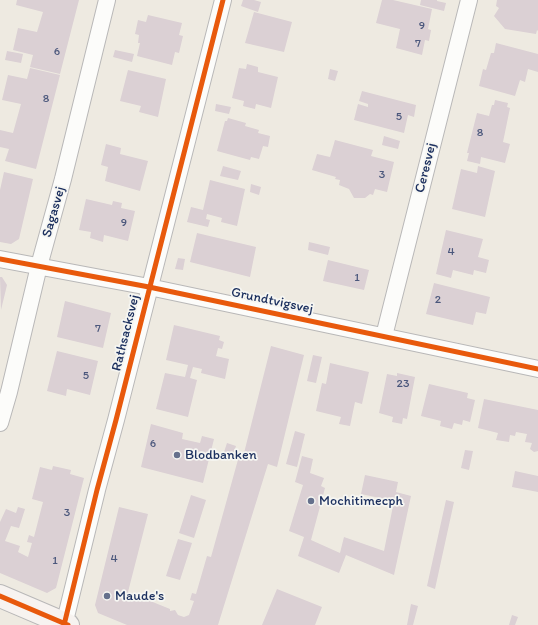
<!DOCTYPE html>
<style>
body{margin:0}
canvas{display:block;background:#eeeae1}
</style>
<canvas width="538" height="625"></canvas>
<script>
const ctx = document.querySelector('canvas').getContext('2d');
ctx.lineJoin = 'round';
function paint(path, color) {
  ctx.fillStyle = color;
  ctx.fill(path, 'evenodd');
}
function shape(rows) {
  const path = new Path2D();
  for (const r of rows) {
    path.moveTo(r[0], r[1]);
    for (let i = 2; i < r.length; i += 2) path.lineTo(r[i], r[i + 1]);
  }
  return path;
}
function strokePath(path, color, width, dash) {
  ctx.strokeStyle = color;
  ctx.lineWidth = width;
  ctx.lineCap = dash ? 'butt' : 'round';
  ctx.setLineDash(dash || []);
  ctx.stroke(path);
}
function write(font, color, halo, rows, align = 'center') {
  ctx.font = font + ' Itim,sans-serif';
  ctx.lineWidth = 3.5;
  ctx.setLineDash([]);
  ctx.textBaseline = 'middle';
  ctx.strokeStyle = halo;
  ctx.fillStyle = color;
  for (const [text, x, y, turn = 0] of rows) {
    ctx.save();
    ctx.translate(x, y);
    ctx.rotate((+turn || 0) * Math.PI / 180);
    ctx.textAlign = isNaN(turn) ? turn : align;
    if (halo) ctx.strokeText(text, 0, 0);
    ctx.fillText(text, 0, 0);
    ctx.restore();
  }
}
paint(shape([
 [17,0,79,0,60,74,30,67,33,55,13,50,18,28,37,32,43,12,16,5],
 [243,0,254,0,261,2,258,12,241,6],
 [382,0,393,0,432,9,428,29,431,30,429,41,425,40,422,55,396,48,400,29,376,23],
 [421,0,437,0,437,1,446,3,444,11,420,5],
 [497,0,538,0,538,31,537,30,536,34,505,29,494,16,499,8,496,6],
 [254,12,292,22,284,52,245,43],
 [148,15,182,23,179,35,183,36,179,53,175,52,172,65,137,56,140,43,138,43,139,35,135,34,138,20,146,22],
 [496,43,538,54,538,72,528,69,525,82,520,80,515,96,479,86,483,69,486,70,491,53,494,53],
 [115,50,134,54,132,62,113,57],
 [7,51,23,54,21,63,5,60],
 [247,64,258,67,258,72,278,77,271,108,256,104,255,109,243,106,244,101,232,98,239,68,246,69],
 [30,68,60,75,36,169,5,161,9,149,0,147,0,130,13,133,21,104,2,100,8,75,27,79],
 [330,69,338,71,335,81,328,79],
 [128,70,166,79,158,117,139,112,141,106,120,101],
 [362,91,416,105,414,117,408,115,404,133,354,120,358,104,368,107,368,104,359,101],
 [495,100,508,103,507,107,510,108,503,142,510,144,505,163,481,157,480,164,467,161,469,153,467,153,477,113,489,116,492,105,494,105],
 [216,104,231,107,229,114,215,111],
 [228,118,246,123,245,126,259,130,258,133,270,136,268,147,263,146,259,159,251,157,250,160,217,151,225,121,227,121],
 [384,136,400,141,398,149,382,145],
 [335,140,373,150,371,156,394,162,387,192,375,189,373,195,370,194,365,198,354,198,349,189,339,185,340,180,335,179,336,177,312,170,317,154,330,157],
 [106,144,121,148,120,154,148,161,140,191,105,181,108,167,101,165],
 [223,166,241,171,238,180,220,176],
 [478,166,495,171,485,217,452,209,461,169,477,173],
 [4,172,33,179,19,239,11,244,0,242,0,190],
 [210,180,245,189,237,226,221,222,222,218,207,214,206,219,210,220,208,227,187,222,191,207,203,210],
 [251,184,261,187,259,195,250,192],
 [86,199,112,205,113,201,122,203,121,208,135,211,128,241,104,235,103,242,90,238,91,232,79,230],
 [446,230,483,239,478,257,489,260,486,273,474,270,473,275,453,270,451,278,436,274],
 [197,233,256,247,250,277,190,262],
 [309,242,330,247,328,255,308,250],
 [178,258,185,259,183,270,175,269],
 [328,260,369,270,364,290,323,281],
 [0,277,2,277,7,285,1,310],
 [434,283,490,297,486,314,476,312,473,325,426,314],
 [65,301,111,313,103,348,57,337],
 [174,325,220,336,219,340,224,342,222,349,218,348,216,356,229,359,225,379,201,373,202,369,193,367,190,378,197,380,188,417,156,409,165,373,185,377,188,365,166,360],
 [271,346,304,355,277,467,268,464,218,625,127,625,98,613,95,605,119,507,148,514,128,592,170,609,170,611,175,610,178,615,184,617,189,615,194,601,190,600,192,593,196,594,207,556,211,557,239,456,243,457],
 [57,351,98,361,90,395,67,389,66,396,47,391],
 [313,355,322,357,316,383,307,381],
 [330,363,369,372,362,404,355,402,350,426,339,424,341,417,316,411,322,383,326,384],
 [397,373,415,377,407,419,403,418,402,424,392,422,393,417,379,413,387,374,397,376],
 [429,384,468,393,467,398,475,400,470,422,463,420,462,425,454,423,452,429,440,426,441,421,421,416],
 [484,399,538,410,538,451,534,452,530,449,532,443,525,442,527,434,516,432,515,436,510,435,509,442,496,440,498,433,478,428],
 [151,424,183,433,182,439,200,443,202,436,214,439,203,483,141,467],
 [295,431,305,434,297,467,286,464],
 [227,443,236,446,233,455,224,452],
 [465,450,473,451,469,470,461,468],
 [302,456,313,459,310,473,324,478,321,486,325,488,311,540,340,553,344,537,384,551,394,501,361,494,365,475,398,482,396,492,411,496,394,575,346,555,339,573,298,556,304,537,289,531,303,485,295,482],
 [53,466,71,470,70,474,84,478,56,588,47,593,0,573,0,522,6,509,16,513,18,507,25,509,19,528,11,526,5,541,20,546,18,552,28,557,32,543,27,542,29,535,34,537,43,502,32,499,40,467,52,470],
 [515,471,538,476,538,492,512,487],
 [191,495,206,500,194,538,179,533],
 [446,500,454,502,435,589,427,586],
 [178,539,192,543,180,580,166,576],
 [277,589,322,607,315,625,262,625],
 [411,604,418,606,413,625,407,625],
 [512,615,518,617,515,625,509,625]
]), '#dbd0d4');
const street = shape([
 [0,259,149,287,538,369],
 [384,336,469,0],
 [0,423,9,392,39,266,63,179,107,0],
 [64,625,97,490,116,420,223,0]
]);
const secondary = shape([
 [0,596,68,625]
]);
strokePath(street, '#b9b8b8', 18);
strokePath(secondary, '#b9b8b8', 24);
strokePath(street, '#fcfcfa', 16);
strokePath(secondary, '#f7f3f0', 22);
strokePath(shape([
 [0,259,149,287,538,369],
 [0,596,68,625],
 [64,625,97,490,116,420,223,0]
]), '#e8590c', 5);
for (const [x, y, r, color] of [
 [177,455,4,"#65708c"],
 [311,501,4,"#65708c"],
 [107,596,4,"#65708c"]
]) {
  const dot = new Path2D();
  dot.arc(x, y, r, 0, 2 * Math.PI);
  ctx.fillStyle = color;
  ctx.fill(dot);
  strokePath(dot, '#f6f6f2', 1.5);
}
write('12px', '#4b577c', null, [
 ["9",422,26],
 ["7",418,44],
 ["6",57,52],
 ["8",46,99],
 ["5",399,117],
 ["8",480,133],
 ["3",382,175],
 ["9",124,223],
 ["4",451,252],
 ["1",357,278],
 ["2",438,300],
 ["7",98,329],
 ["5",86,376],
 ["23",403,384],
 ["6",153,444],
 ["3",67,513],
 ["4",114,559],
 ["1",55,561]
]);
write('14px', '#1b2f5e', '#f6f6f2', [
 ["Ceresvej",426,168,-76],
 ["Sagasvej",54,212,-74],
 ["Grundtvigsvej",272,301,12],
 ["Rathsacksvej",126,333,-76]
]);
write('14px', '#1b2f5e', '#f6f6f2', [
 ["Blodbanken",185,455],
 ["Mochitimecph",319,501],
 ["Maude's",115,596]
], 'left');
</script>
